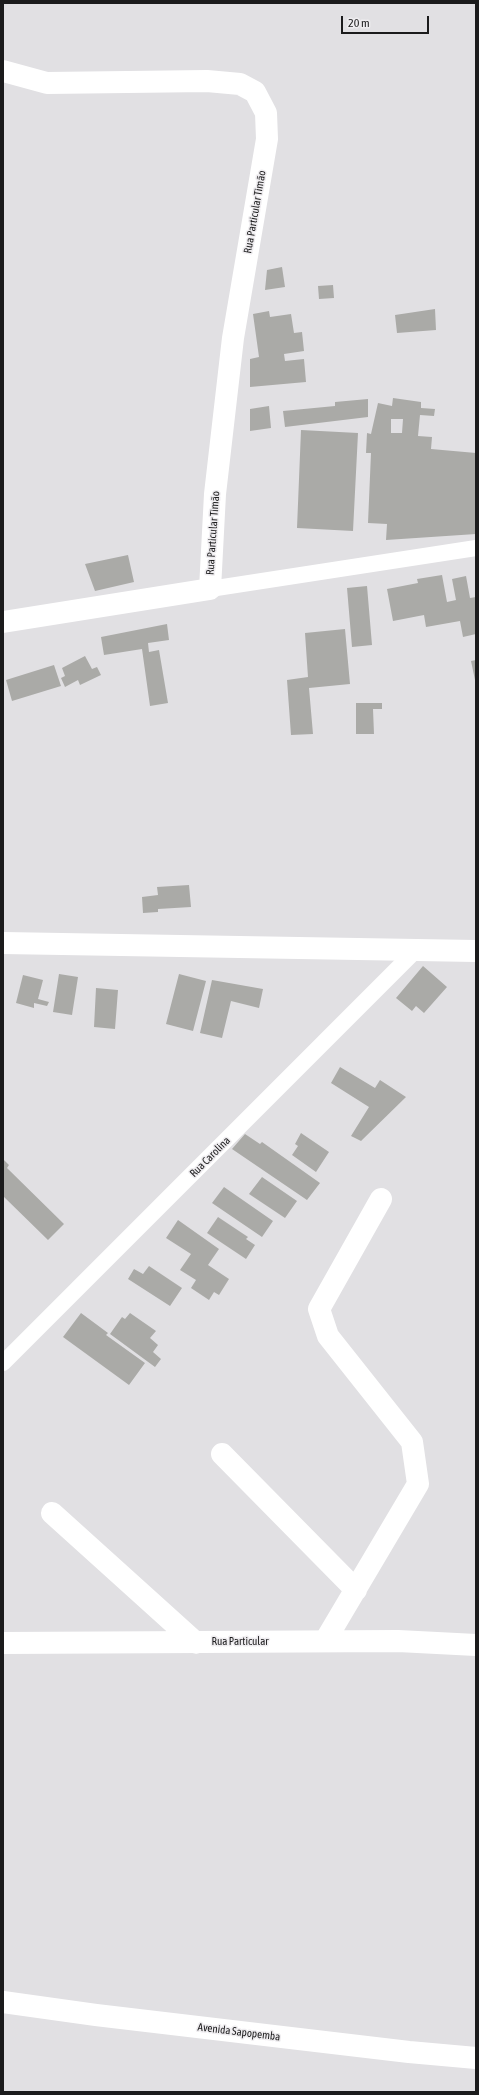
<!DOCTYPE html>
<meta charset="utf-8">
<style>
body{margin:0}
#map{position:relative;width:479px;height:2095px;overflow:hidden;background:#e1e0e3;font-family:"Asap Condensed",sans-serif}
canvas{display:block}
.frame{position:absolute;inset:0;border:4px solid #1b1b1c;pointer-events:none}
.scale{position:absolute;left:341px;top:16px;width:88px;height:18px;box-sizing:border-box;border:2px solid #1b1b1c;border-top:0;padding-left:5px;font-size:12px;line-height:14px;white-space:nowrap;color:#1b1b1c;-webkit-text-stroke:3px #efedf0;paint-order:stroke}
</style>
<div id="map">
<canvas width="479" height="2095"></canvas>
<div class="frame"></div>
<div class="scale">20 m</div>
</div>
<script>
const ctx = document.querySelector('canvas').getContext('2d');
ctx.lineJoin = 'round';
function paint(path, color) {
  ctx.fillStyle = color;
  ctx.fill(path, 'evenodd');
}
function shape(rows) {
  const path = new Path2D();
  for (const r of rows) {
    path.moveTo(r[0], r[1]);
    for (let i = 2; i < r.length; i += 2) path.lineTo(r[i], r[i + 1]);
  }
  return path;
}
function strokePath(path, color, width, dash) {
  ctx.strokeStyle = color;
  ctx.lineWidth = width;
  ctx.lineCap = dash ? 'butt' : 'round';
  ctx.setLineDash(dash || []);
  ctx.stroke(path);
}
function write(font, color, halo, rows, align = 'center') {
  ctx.font = font + ' "Asap Condensed",sans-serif';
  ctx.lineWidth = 3;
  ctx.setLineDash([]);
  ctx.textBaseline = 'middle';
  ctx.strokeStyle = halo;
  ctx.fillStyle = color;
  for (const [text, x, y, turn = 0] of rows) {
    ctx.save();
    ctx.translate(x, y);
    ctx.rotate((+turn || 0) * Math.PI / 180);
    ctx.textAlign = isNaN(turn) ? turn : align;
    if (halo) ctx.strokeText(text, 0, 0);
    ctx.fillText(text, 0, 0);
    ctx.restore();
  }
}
paint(shape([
 [282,267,285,287,265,290,267,270],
 [333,285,334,298,319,299,318,286],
 [435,309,436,330,397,333,395,315],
 [269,311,270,317,291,314,294,333,302,332,304,351,284,354,285,361,304,359,306,382,250,387,250,359,259,357,253,314],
 [393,398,421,402,421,408,435,409,434,416,420,415,418,436,432,437,431,449,476,453,476,534,386,540,387,524,368,523,371,453,366,453,367,433,371,434,378,403,392,406],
 [391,419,403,419,402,433,391,433],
 [368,399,368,417,285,427,283,411,335,406,335,402],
 [269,406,271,428,250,431,250,409],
 [301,430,358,433,353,531,297,528],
 [128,555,134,582,95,591,85,564],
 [442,575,447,602,456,600,452,579,466,576,470,598,476,597,476,634,463,637,460,621,426,627,424,615,393,621,387,589,418,583,417,579],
 [367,586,372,645,352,647,347,588],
 [167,624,169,640,148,643,149,652,159,650,168,703,150,706,142,649,104,655,101,637],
 [345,629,350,684,309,688,313,734,291,735,287,680,308,677,305,633],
 [85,656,92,669,97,667,101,675,80,685,78,680,65,687,61,678,65,676,62,668],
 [476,660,476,680,475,680,471,661],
 [54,665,61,686,12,701,6,680],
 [356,703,382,703,382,709,373,709,374,734,356,734],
 [189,885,191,907,158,909,158,912,143,913,142,897,158,895,157,887],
 [423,966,447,987,424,1013,416,1006,412,1011,396,998],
 [59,974,78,977,72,1015,53,1012],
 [179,974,206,981,193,1031,166,1024],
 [23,975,43,980,38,999,49,1002,47,1006,34,1003,34,1008,16,1003],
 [212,980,263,989,259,1008,231,1001,222,1038,200,1033],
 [96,988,118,990,115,1029,94,1027],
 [340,1067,375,1088,380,1080,406,1097,361,1141,351,1136,369,1107,331,1083],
 [301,1133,329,1152,316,1172,292,1155,298,1146,295,1144],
 [245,1134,260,1144,262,1142,320,1183,307,1200,232,1149],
 [3,1159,9,1165,7,1168,64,1224,48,1240,3,1196],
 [262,1177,297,1201,285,1218,249,1194],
 [224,1187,273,1221,262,1237,212,1203],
 [218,1217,248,1237,246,1239,255,1245,246,1259,207,1233],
 [178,1220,219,1249,208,1265,229,1279,219,1295,214,1292,209,1300,191,1288,196,1280,180,1270,191,1254,166,1238],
 [149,1266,182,1288,170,1306,128,1279,134,1269,143,1274],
 [81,1313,108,1333,106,1335,145,1363,129,1385,63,1337],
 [130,1313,156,1331,150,1338,158,1345,153,1352,161,1359,155,1367,110,1334,122,1317,125,1319]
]), '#aaaaa7');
strokePath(shape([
 [210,589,476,548],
 [3,1363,416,950]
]), '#fff', 16);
strokePath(shape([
 [3,71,47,83,207,81,240,84,255,92,266,113,267,139,233,338,215,494,210,589,3,622],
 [3,943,476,951],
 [222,1454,356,1590],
 [52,1513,196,1643],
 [325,1641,418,1484,412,1442,328,1336,319,1309,381,1199],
 [3,1643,398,1641,476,1645]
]), '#fff', 22);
strokePath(shape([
 [3,2002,96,2015,409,2052,476,2058]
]), '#fff', 22);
write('11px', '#1b1b1c', '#efedf0', [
 ["Rua Particular Timão",255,212,-80],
 ["Rua Particular Timão",213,533,-86],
 ["Rua Carolina",210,1157,-45],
 ["Rua Particular",240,1642],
 ["Avenida Sapopemba",239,2032,7]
]);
</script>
